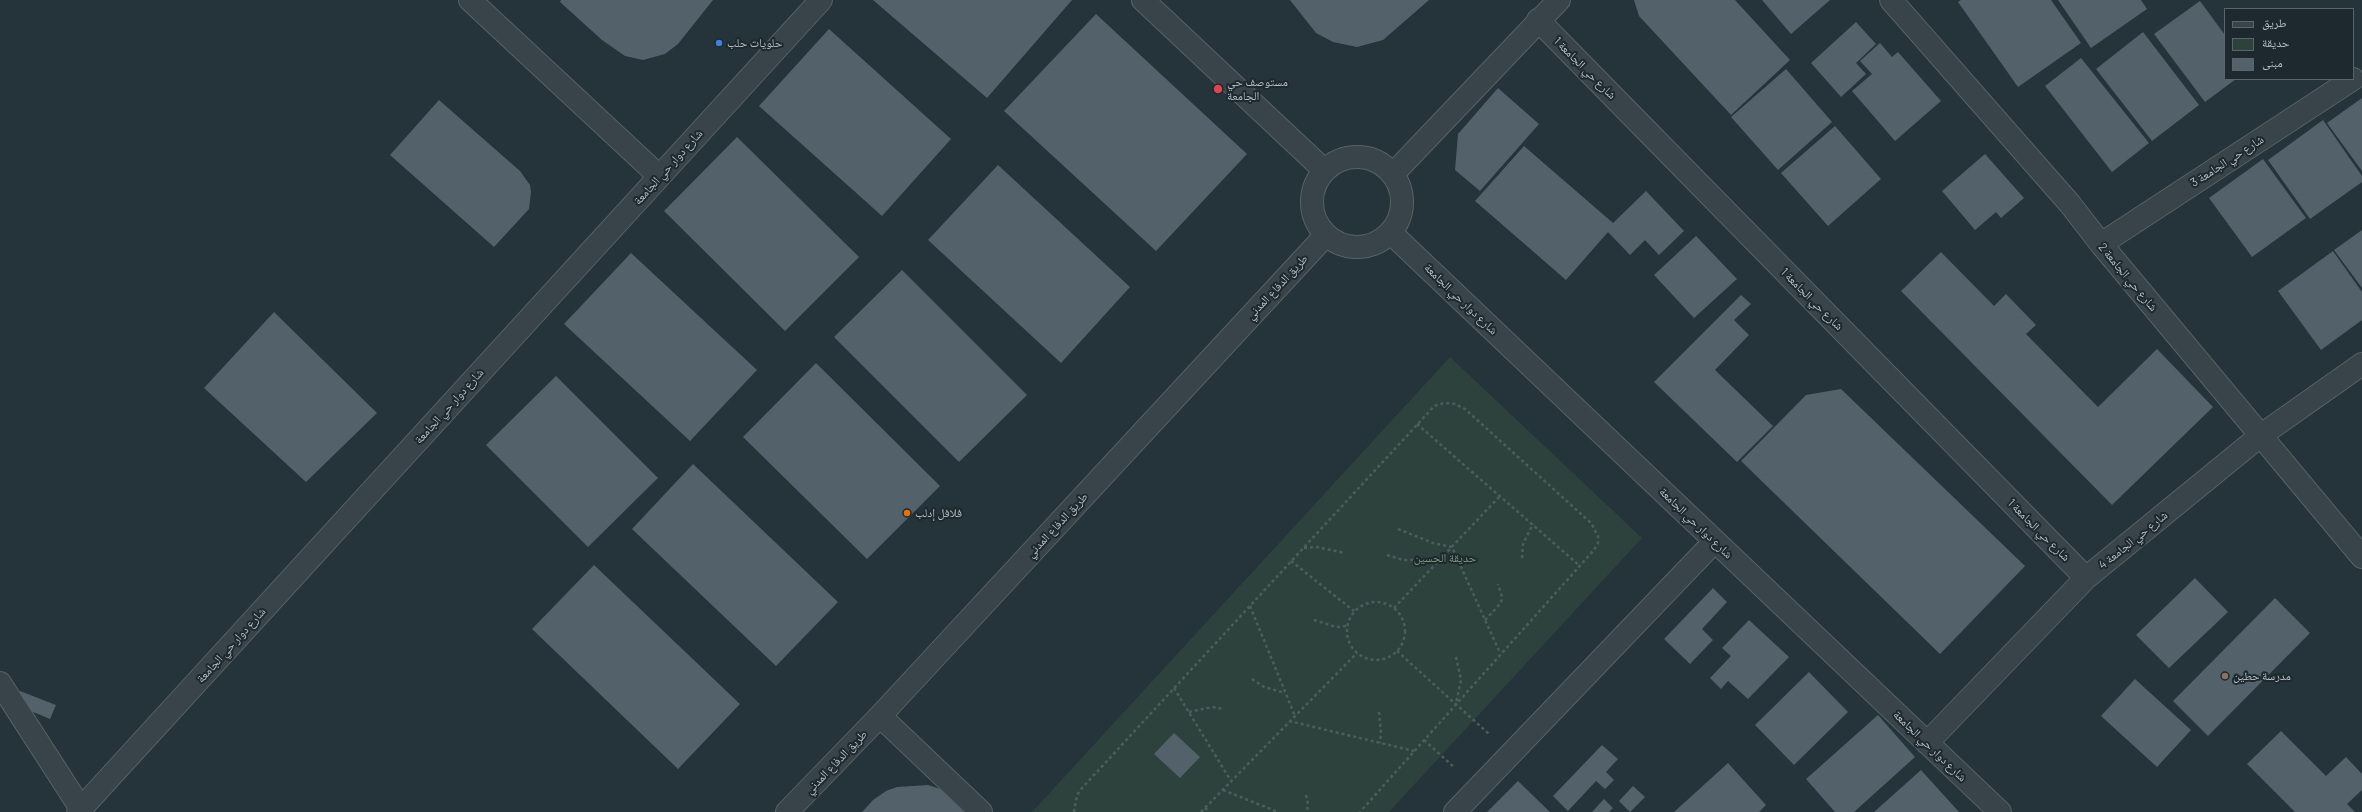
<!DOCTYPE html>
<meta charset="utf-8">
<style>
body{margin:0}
#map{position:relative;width:2362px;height:812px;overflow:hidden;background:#25333a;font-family:Barlow,"Noto Naskh Arabic",sans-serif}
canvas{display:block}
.legend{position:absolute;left:2224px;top:8px;width:130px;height:72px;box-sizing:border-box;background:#1e292f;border:1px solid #5a656b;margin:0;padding:5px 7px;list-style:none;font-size:12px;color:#b4bfc6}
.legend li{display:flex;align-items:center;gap:8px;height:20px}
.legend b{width:20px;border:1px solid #5a656b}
</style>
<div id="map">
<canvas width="2362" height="812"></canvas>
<ul class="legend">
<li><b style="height:5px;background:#39444a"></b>طريق</li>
<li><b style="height:11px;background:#2d423d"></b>حديقة</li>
<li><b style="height:11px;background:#53626a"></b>مبنى</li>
</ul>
</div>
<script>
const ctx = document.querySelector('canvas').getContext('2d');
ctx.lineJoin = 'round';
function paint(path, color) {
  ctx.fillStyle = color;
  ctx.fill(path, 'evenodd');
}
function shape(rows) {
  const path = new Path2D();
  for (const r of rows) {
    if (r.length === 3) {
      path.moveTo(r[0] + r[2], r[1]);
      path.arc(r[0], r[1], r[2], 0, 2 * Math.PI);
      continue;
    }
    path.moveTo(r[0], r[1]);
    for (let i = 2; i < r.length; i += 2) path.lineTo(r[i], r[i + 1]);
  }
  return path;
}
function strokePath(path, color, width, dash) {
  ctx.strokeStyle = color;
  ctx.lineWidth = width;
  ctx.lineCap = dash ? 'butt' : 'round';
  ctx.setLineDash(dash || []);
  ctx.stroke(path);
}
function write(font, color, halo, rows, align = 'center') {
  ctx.font = font + ' Barlow,"Noto Naskh Arabic",sans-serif';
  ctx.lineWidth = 4;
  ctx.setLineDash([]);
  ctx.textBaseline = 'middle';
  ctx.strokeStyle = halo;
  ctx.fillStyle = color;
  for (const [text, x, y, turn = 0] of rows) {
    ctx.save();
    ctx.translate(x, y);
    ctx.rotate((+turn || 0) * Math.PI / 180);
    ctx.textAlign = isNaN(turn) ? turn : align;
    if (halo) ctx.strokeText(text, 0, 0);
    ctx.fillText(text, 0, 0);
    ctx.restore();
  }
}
paint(shape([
 [1450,357,1642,538,1389,812,1032,812]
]), '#2d423d');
paint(shape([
 [561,0,713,0,678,44,665,54,643,60,625,56,602,40,560,2],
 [873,0,1072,0,987,98],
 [1290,0,1429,0,1383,40,1357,47,1333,42,1316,33],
 [1634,0,1735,0,1790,60,1731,115,1639,16],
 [1762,0,1830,0,1791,34],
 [1961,0,2051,0,2081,43,2018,87,1958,2],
 [2058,0,2141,0,2147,9,2091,48],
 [2200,1,2225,35,2225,79,2236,79,2205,102,2154,34],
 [1096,14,1247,154,1156,251,1004,111],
 [1856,22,1876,44,1856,63,1866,74,1841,97,1811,63],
 [829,29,951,139,882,216,759,106],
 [2143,32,2199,105,2152,141,2096,69],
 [1880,43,1892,57,1898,52,1941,101,1895,141,1852,91,1872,74,1860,61],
 [2081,58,2149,143,2112,172,2045,86],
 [1786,69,1832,122,1778,170,1731,117],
 [1498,88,1539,124,1480,191,1455,170,1458,134],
 [2362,98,2362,171,2327,123],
 [439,100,520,171,530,185,531,192,529,209,494,247,390,155],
 [2323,120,2362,176,2362,182,2310,219,2268,160],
 [1835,126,1881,179,1828,226,1781,173],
 [737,137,859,257,785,331,664,211],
 [1524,146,1613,223,1646,191,1684,231,1659,255,1645,240,1630,255,1608,232,1566,280,1475,201],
 [1985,154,2024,198,2001,218,1996,212,1975,230,1942,191],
 [2263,159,2306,218,2252,257,2209,198],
 [998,165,1130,287,1061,363,928,240],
 [2362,230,2362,288,2334,250],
 [1696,236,1737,279,1694,318,1654,275],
 [2333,251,2362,292,2362,320,2321,350,2278,291],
 [1941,252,1994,306,2006,294,2036,325,2026,334,2098,407,2157,349,2213,407,2112,505,1901,291],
 [631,253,757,370,690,441,564,324],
 [902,270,1027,395,959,462,834,337],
 [1741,295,1751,304,1734,320,1749,335,1715,370,1773,426,1737,462,1654,382],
 [274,312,377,413,306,482,204,388],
 [816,363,940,486,867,559,743,437],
 [556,376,658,478,588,547,486,445],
 [1841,389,2025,566,1940,654,1741,461,1806,395],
 [693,464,838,602,776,666,632,529],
 [594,565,740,704,678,769,532,629],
 [2195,578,2228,612,2169,668,2136,635],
 [1713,588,1727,602,1702,629,1713,640,1690,664,1664,639],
 [2275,598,2310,633,2208,736,2173,701],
 [1749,620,1789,657,1748,699,1728,681,1721,689,1710,678,1731,656,1722,648],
 [1809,672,1848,712,1794,765,1755,725],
 [2135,679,2191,730,2157,767,2101,716],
 [20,691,56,705,50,719,14,704],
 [1878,715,1915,757,1854,812,1835,812,1806,779],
 [2281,731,2326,776,2346,757,2362,774,2362,790,2347,804,2355,812,2295,812,2247,764],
 [1174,733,1200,757,1180,778,1154,754],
 [1602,745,1618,759,1606,772,1614,780,1605,789,1596,781,1568,811,1553,796],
 [1728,763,1766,805,1759,812,1674,812],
 [1921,770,1959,812,1874,812],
 [1518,781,1550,812,1487,812],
 [928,785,940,789,964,812,862,812,873,800,886,791,897,787],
 [1633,786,1645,797,1630,812,1619,801],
 [1604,799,1613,808,1609,812,1592,812]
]), '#53626a');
const street = shape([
 [470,0,659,176],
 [1143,0,1324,170],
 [1891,0,2070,204,2101,244,2362,557],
 [1538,20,2086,578],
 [1357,202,45],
 [1394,173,1559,0],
 [1391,233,2000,812],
 [2101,244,2353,79],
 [0,683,83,812],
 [880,716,981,812],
 [1927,743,2086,578,2260,436,2362,364],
 [78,812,821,0],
 [787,812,880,716,1325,236],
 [1455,812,1715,541]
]);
strokePath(street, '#576268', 24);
strokePath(shape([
 [1417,424,1580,566],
 [1398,529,1433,543,1452,547,1500,653],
 [1304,548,1317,547,1345,553],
 [1387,555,1403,560,1438,560],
 [1522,558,1523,544,1533,524],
 [1291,561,1354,611],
 [1376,631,29],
 [1250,606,1295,716],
 [1394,608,1500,496],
 [1314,620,1336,627,1347,626],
 [1485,620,1501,603,1502,597,1498,584],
 [1397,651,1489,734],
 [1456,657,1461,680,1456,703],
 [1252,679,1264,687,1285,693],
 [1174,688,1231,781],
 [1189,712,1212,707,1224,709],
 [1379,712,1381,733,1380,743],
 [1289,721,1414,751],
 [1424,740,1455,768],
 [1223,790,1278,812],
 [1306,795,1308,804,1307,812],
 [1205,808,1210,812],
 [1074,812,1077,795,1083,787,1427,414,1434,406,1444,403,1455,404,1465,409,1591,523,1598,536,1598,543,1594,550,1360,812],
 [1201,812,1357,653]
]), '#4c5e5c', 2.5, [3, 3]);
strokePath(street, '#39444a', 22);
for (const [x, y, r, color] of [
 [719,43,4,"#3f7fe0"],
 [1218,89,5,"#e0444e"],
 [907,513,4,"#e8710a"],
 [2225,676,4,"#8d6e63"]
]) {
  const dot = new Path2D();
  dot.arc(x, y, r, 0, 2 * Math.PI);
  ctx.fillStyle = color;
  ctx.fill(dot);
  strokePath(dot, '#1e292f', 1.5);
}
write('12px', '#b4bfc6', '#1e292f', [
 ["حلويات حلب",727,43],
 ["مستوصف حي",1227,82],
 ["الجامعة",1227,96],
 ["فلافل إدلب",915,513],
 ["مدرسة حطين",2233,676]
], 'left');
write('12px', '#b4bfc6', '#1e292f', [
 ["شارع حي الجامعة 1",1585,68,45],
 ["شارع حي الجامعة 3",2227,161,-33],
 ["شارع دوار حي الجامعة",668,167,-48],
 ["شارع حي الجامعة 2",2128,277,50],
 ["طريق الدفاع المدني",1277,287,-47],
 ["شارع دوار حي الجامعة",1461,299,44],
 ["شارع حي الجامعة 1",1812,299,45],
 ["شارع دوار حي الجامعة",449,406,-48],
 ["شارع دوار حي الجامعة",1696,523,44],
 ["طريق الدفاع المدني",1057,525,-47],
 ["شارع حي الجامعة 1",2039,530,45],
 ["شارع حي الجامعة 4",2133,540,-39],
 ["شارع دوار حي الجامعة",231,645,-48],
 ["شارع دوار حي الجامعة",1930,746,44],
 ["طريق الدفاع المدني",836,762,-46]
]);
write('12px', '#759975', '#1e292f', [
 ["حديقة الحسين",1445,558]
]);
</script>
